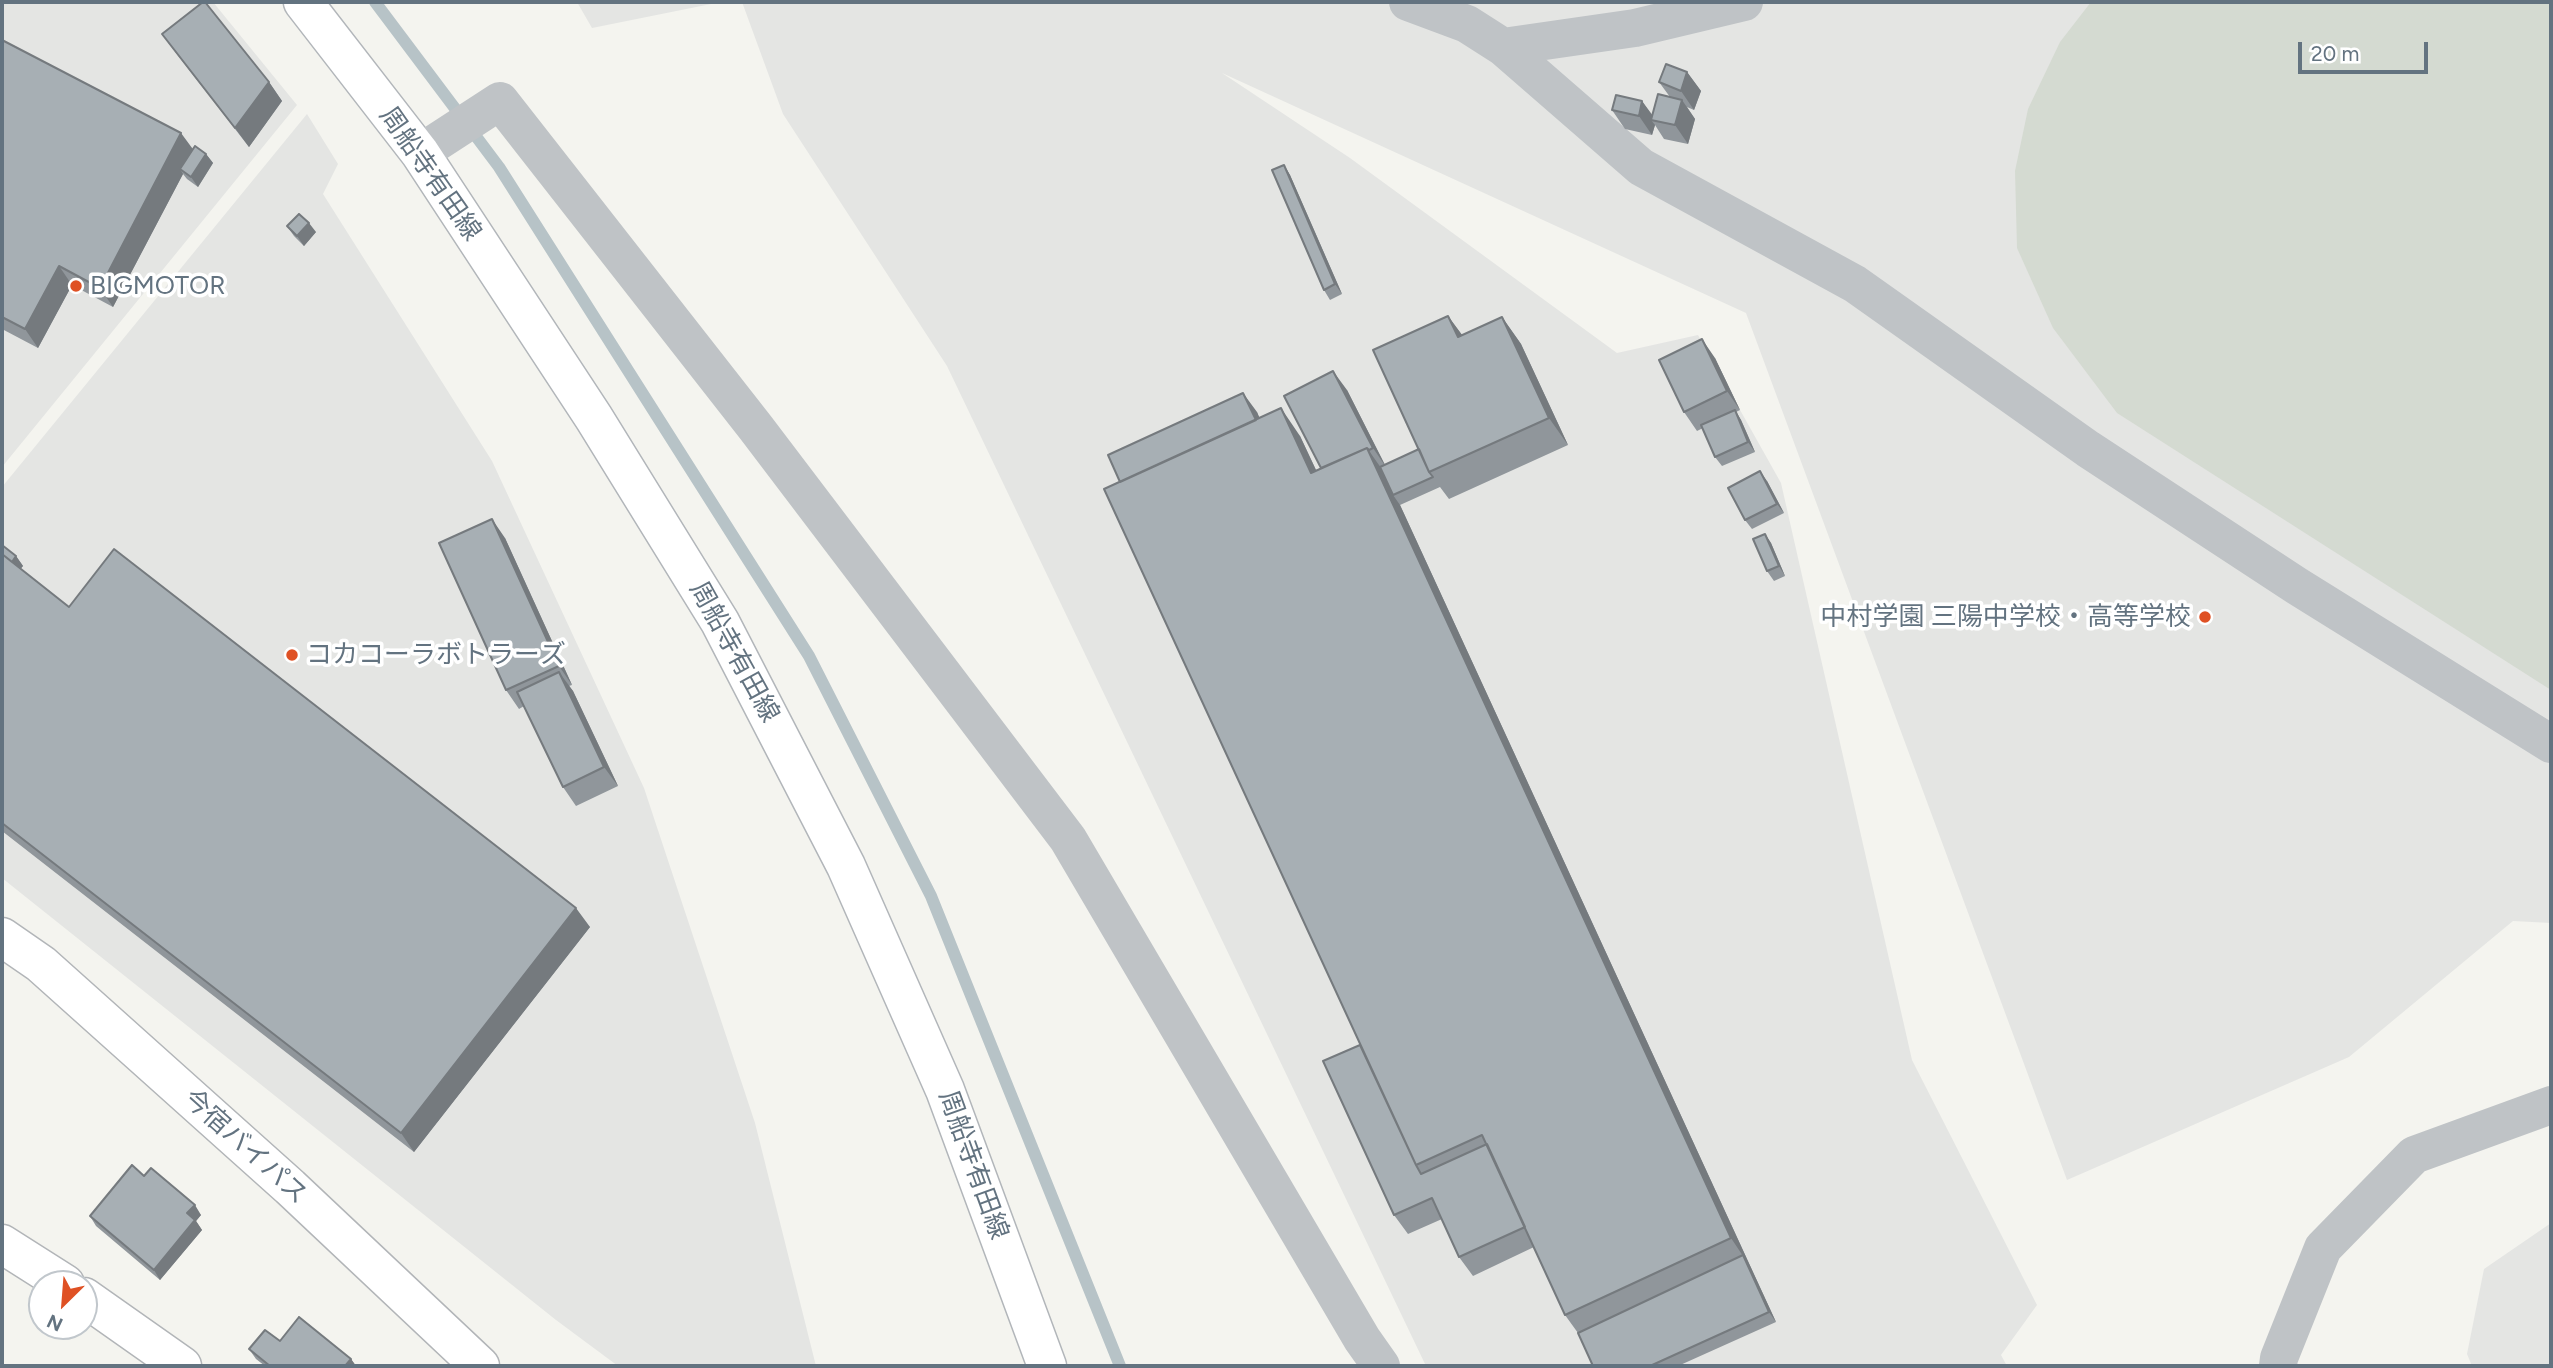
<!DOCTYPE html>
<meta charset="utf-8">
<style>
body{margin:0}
#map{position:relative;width:2553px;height:1368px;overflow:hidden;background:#f4f4ef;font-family:Figtree,sans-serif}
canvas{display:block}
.frame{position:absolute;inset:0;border:4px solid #637380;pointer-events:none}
.north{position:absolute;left:28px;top:1270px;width:70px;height:70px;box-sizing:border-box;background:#fff;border:2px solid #c1c7cc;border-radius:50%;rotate:205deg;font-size:19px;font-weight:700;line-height:28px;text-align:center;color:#637380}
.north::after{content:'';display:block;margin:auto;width:24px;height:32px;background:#df5124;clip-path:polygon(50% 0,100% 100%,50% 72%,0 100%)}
.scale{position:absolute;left:2298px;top:42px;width:130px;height:32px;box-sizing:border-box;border:4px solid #637380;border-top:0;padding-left:9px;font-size:21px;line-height:24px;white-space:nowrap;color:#637380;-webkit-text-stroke:5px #fff;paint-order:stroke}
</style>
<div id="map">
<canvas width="2553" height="1368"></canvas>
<div class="frame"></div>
<div class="north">N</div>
<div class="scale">20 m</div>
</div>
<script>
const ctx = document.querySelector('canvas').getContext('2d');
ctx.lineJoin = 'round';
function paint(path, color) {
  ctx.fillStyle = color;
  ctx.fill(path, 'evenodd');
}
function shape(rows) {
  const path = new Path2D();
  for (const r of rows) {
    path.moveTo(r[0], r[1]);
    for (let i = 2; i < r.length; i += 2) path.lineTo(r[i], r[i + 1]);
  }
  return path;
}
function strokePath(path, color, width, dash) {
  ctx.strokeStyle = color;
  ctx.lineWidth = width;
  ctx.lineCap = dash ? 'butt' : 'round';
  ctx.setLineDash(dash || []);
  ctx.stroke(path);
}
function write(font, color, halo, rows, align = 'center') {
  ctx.font = font + ' Figtree,"Noto Sans JP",sans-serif';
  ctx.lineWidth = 7;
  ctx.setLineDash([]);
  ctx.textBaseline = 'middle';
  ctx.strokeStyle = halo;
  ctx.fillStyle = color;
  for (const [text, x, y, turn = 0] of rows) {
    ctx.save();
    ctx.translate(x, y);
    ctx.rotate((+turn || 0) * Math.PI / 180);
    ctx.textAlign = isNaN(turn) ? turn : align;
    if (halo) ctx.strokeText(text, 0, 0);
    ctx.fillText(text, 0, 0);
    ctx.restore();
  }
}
paint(shape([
 [2,2,213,2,297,105,2,467],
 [577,2,721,2,592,28],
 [742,2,2551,2,2551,923,2513,921,2349,1057,2067,1180,1746,313,1222,73,1350,158,1617,353,1698,335,1781,483,1912,1060,2037,1305,2001,1355,2007,1366,1426,1366,947,366,783,114],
 [307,114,338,164,323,194,492,461,644,788,755,1123,816,1366,618,1366,556,1320,2,878,2,487],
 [2551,1223,2551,1366,2472,1366,2467,1354,2484,1269]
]), '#e4e5e3');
paint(shape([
 [2091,2,2551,2,2551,690,2117,413,2053,328,2017,248,2015,171,2028,109,2060,42]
]), '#d4dad1');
strokePath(shape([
 [375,2,499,167,809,656,931,896,1120,1366]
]), '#b7c3c7', 12);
const major = shape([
 [303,2,420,153,594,418,720,622,846,866,945,1090,1047,1366]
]);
const highway = shape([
 [2,937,41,964,290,1187,480,1366],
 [2,1244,65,1284],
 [84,1297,182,1366]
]);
strokePath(major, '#b2b6ba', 41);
strokePath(highway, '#b2b5b8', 41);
strokePath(shape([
 [1408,2,1467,24,1503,47],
 [1744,2,1635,28,1503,47,1641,167,1855,284,2088,449,2297,586,2551,744],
 [420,153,500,101,756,428,1068,839,1362,1339,1381,1366],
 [2278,1366,2279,1358,2323,1248,2414,1155,2551,1105]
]), '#bfc3c6', 38);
strokePath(major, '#fff', 38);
strokePath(highway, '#fff', 38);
paint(shape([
 [162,34,269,82,282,101,249,147,176,53],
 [2,40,193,149,206,154,213,163,198,187,187,179,183,174,113,307,72,285,38,348,2,329],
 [1687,72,1701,91,1694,110,1687,107,1695,119,1688,144,1664,139,1655,125,1652,135,1625,129,1612,110,1642,101,1652,116,1670,97,1659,82],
 [1284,165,1290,175,1342,294,1330,300,1324,290],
 [287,226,316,232,304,246,294,236],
 [1448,316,1462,335,1502,317,1521,344,1568,445,1449,499,1440,487,1400,505,1776,1322,1678,1366,1593,1366,1578,1333,1565,1315,1534,1247,1473,1276,1459,1257,1442,1219,1408,1234,1394,1215,1360,1045,1120,482,1257,412,1259,418,1300,436,1316,470,1321,468,1347,390,1385,465,1419,449],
 [1715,358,1740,410,1736,412,1741,420,1755,452,1722,466,1715,457,1703,428,1697,431,1684,412],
 [1767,481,1784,513,1752,529,1745,520],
 [1765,534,1771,543,1785,576,1774,581,1767,571],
 [505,538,572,685,569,686,573,691,618,786,576,806,563,787,524,706,519,709,506,690],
 [2,545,16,556,23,566,20,569,69,607,590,927,414,1152,2,831],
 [144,1176,201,1215,196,1221,202,1230,160,1280,96,1226,90,1216],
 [280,1341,351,1359,356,1366,265,1366,256,1359,249,1349]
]), '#90969b');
paint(shape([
 [1687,72,1701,91,1694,110,1681,91],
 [269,82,282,101,249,147,235,128],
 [1682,100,1695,119,1688,144,1675,125],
 [1642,101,1656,120,1651,120,1655,125,1652,135,1639,116],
 [181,133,195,152,180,169,183,174,113,307,100,288],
 [206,154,213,163,198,187,191,177],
 [1284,165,1290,175,1342,294,1335,284],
 [309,223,316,232,304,246,297,236],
 [59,266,72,285,38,348,25,329],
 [1448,316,1468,343,1458,337],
 [1502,317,1521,344,1568,445,1549,418],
 [1702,339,1715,358,1740,410,1727,391],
 [1333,371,1347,390,1386,467,1373,448],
 [1243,393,1257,412,1273,448,1260,429],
 [1281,408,1300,436,1330,500,1311,473],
 [1735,410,1741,420,1755,452,1748,442],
 [1367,448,1386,475,1393,495,1400,505,1776,1322,1769,1312,1743,1256,1731,1238],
 [1760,471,1767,481,1784,513,1777,504],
 [492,519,505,538,572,685,559,666],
 [1765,534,1771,543,1785,576,1779,566],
 [16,556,23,566,16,574,10,565],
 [559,672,573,691,618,786,604,767],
 [576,908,590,927,414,1152,401,1133],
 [195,1205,201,1215,196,1221,202,1230,160,1280,154,1270,187,1213],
 [351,1359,356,1366,345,1366]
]), '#757a7e');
const building = shape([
 [203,2,205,2,269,82,235,128,162,34,203,2],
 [2,40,181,133,100,288,59,266,25,329,2,317,2,40],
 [1666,64,1687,72,1681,91,1659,82,1666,64],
 [1658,94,1682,100,1675,125,1651,120,1658,94],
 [1616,95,1642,101,1639,116,1612,110,1616,95],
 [195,146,206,154,191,177,180,169,195,146],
 [1284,165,1335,284,1324,290,1272,170,1284,165],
 [299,214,309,223,297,236,287,226,299,214],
 [1448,316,1458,337,1502,317,1549,418,1429,472,1373,350,1448,316],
 [1702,339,1727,391,1684,412,1659,360,1702,339],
 [1333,371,1373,448,1369,450,1367,448,1321,468,1284,396,1333,371],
 [1243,393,1256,420,1120,482,1108,455,1243,393],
 [1281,408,1311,473,1367,448,1731,1238,1565,1315,1482,1135,1416,1165,1104,489,1281,408],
 [1735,410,1748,442,1715,457,1701,425,1735,410],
 [1419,449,1429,472,1433,477,1393,495,1380,467,1419,449],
 [1760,471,1777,504,1745,520,1728,488,1760,471],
 [492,519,559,666,506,690,439,543,492,519],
 [1765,534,1779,566,1767,571,1753,539,1765,534],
 [2,545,16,556,12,562,2,554,2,545],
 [114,549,576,908,401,1133,2,823,2,554,69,607,114,549],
 [559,672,604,767,563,787,517,692,559,672],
 [1360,1045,1416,1165,1421,1174,1487,1144,1525,1227,1459,1257,1432,1198,1394,1215,1323,1061,1360,1045],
 [132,1165,144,1176,151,1168,195,1205,187,1213,195,1220,154,1270,90,1216,132,1165],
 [1743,1255,1769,1312,1650,1366,1593,1366,1578,1333,1743,1255],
 [299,1317,351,1359,345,1366,270,1366,249,1349,265,1330,280,1341,299,1317]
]);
paint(building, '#a7afb4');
strokePath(building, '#757a7e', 2);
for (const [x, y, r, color] of [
 [76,286,7,"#df5124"],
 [2205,617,7,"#df5124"],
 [292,655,7,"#df5124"]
]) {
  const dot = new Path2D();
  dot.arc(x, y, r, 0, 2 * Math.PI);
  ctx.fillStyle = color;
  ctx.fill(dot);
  strokePath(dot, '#fff', 2.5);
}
write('26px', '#637380', '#fff', [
 ["周船寺有田線",430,174,55],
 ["周船寺有田線",734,652,61],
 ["今宿バイパス",245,1147,42],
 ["周船寺有田線",973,1165,70]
]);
write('26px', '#637380', '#fff', [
 ["BIGMOTOR",90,286],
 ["中村学園 三陽中学校・高等学校",2191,617,"right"],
 ["コカコーラボトラーズ",306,655]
], 'left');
</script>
